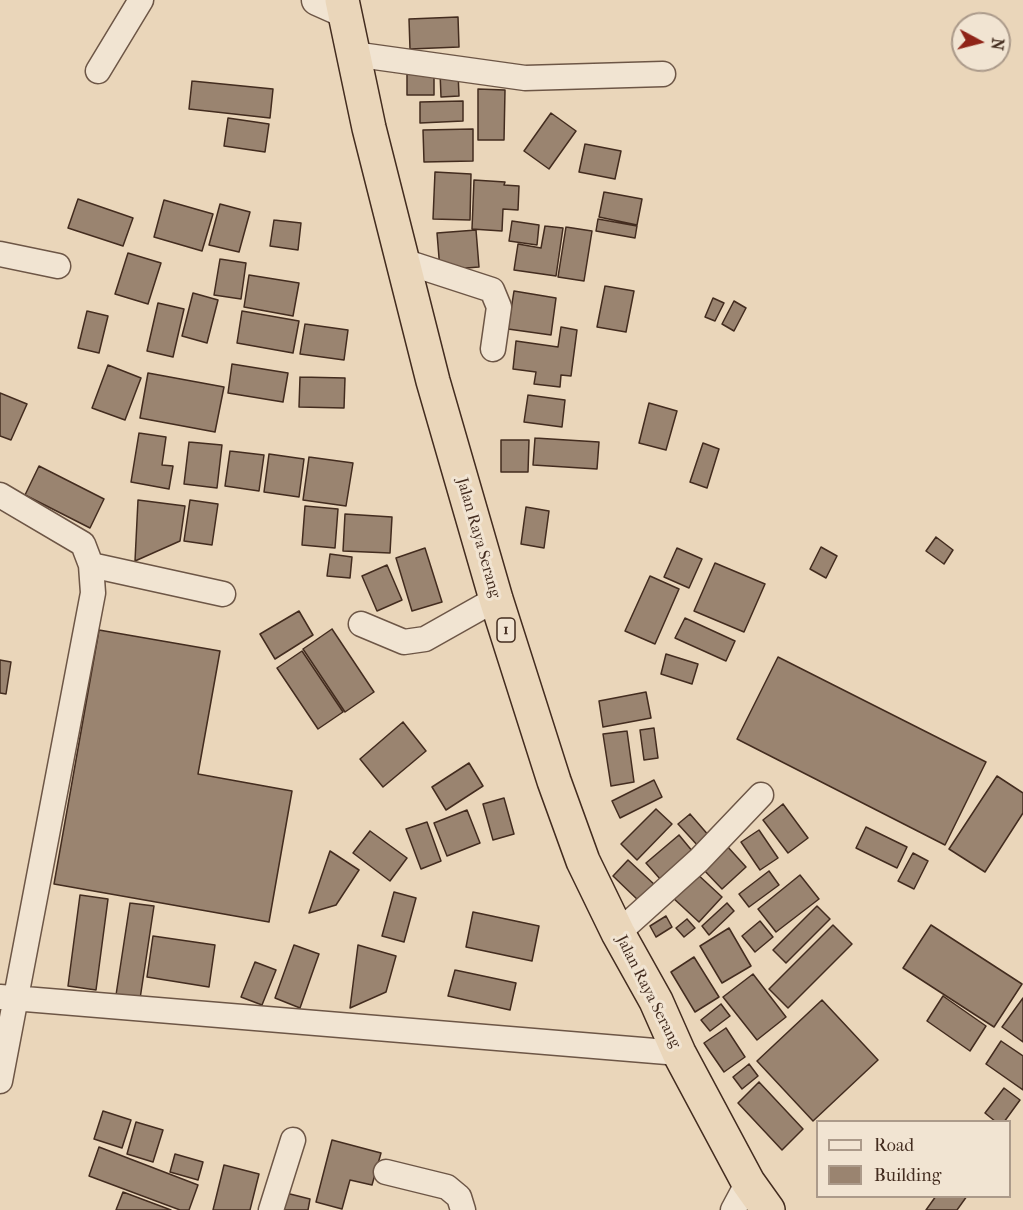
<!DOCTYPE html>
<style>
body{margin:0}
#map{position:relative;width:1023px;height:1210px;overflow:hidden;background:#ead6ba;font-family:"IM FELL French Canon",serif}
canvas{display:block}
.legend{position:absolute;left:816px;top:1120px;width:195px;height:78px;box-sizing:border-box;background:#f1e4d2;border:2px solid #ab9a8a;margin:0;padding:8px 10px;list-style:none;font-size:18px;color:#432c1f}
.legend li{display:flex;align-items:center;gap:12px;height:30px}
.legend b{width:30px;border:2px solid #ab9a8a}
.north{position:absolute;left:951px;top:12px;width:60px;height:60px;box-sizing:border-box;background:#f1e4d2;border:2px solid #ab9a8a;border-radius:50%;rotate:97deg;font-size:16px;font-weight:700;line-height:24px;text-align:center;color:#432c1f}
.north::after{content:'';display:block;margin:auto;width:21px;height:27px;background:#8f2418;clip-path:polygon(50% 0,100% 100%,50% 72%,0 100%)}
</style>
<div id="map">
<canvas width="1023" height="1210"></canvas>
<ul class="legend">
<li><b style="height:8px;background:#f1e4d2"></b>Road</li>
<li><b style="height:16px;background:#9a8470"></b>Building</li>
</ul>
<div class="north">N</div>
</div>
<script>
const ctx = document.querySelector('canvas').getContext('2d');
ctx.lineJoin = 'round';
function paint(path, color) {
  ctx.fillStyle = color;
  ctx.fill(path, 'evenodd');
}
function shape(rows) {
  const path = new Path2D();
  for (const r of rows) {
    path.moveTo(r[0], r[1]);
    for (let i = 2; i < r.length; i += 2) path.lineTo(r[i], r[i + 1]);
  }
  return path;
}
function strokePath(path, color, width, dash) {
  ctx.strokeStyle = color;
  ctx.lineWidth = width;
  ctx.lineCap = dash ? 'butt' : 'round';
  ctx.setLineDash(dash || []);
  ctx.stroke(path);
}
function write(font, color, halo, rows, align = 'center') {
  ctx.font = font + ' "IM FELL French Canon",serif';
  ctx.lineWidth = 6;
  ctx.setLineDash([]);
  ctx.textBaseline = 'middle';
  ctx.strokeStyle = halo;
  ctx.fillStyle = color;
  for (const [text, x, y, turn = 0] of rows) {
    ctx.save();
    ctx.translate(x, y);
    ctx.rotate((+turn || 0) * Math.PI / 180);
    ctx.textAlign = isNaN(turn) ? turn : align;
    if (halo) ctx.strokeText(text, 0, 0);
    ctx.fillText(text, 0, 0);
    ctx.restore();
  }
}
const building = shape([
 [458,17,459,47,410,49,409,19,458,17],
 [407,71,434,71,434,95,407,95,407,71],
 [440,72,458,72,459,96,441,97,440,72],
 [192,81,273,89,270,118,189,109,192,81],
 [478,89,505,90,504,140,478,140,478,89],
 [463,101,463,121,420,123,420,102,463,101],
 [551,113,576,131,549,169,524,151,551,113],
 [228,118,269,124,265,152,224,146,228,118],
 [473,129,473,161,424,162,423,130,473,129],
 [585,144,621,151,615,179,579,172,585,144],
 [435,172,471,174,470,220,433,219,435,172],
 [474,180,505,182,504,185,519,186,518,210,503,209,502,231,472,229,474,180],
 [604,192,642,199,637,225,599,217,604,192],
 [78,199,133,218,123,246,68,228,78,199],
 [164,200,213,214,202,251,154,237,164,200],
 [220,204,250,212,239,252,209,245,220,204],
 [598,219,637,226,635,238,596,231,598,219],
 [274,220,301,223,298,250,270,246,274,220],
 [512,221,539,225,537,245,509,241,512,221],
 [545,226,563,228,556,276,514,270,518,244,541,248,545,226],
 [566,227,592,231,584,281,558,277,566,227],
 [476,230,479,267,440,270,437,233,476,230],
 [128,253,161,263,148,304,115,294,128,253],
 [220,259,246,263,241,299,214,295,220,259],
 [249,275,299,283,293,316,244,307,249,275],
 [605,286,634,291,626,332,597,327,605,286],
 [514,291,556,298,551,335,508,329,514,291],
 [193,293,218,300,207,343,182,336,193,293],
 [713,298,724,303,715,321,705,317,713,298],
 [734,301,746,308,734,331,722,324,734,301],
 [158,303,184,309,173,357,147,351,158,303],
 [87,311,108,316,99,353,78,348,87,311],
 [242,311,299,321,293,353,237,343,242,311],
 [305,324,348,330,344,360,300,354,305,324],
 [561,327,577,330,571,376,561,375,560,387,534,384,536,372,513,369,516,341,558,347,561,327],
 [232,364,288,373,283,402,228,393,232,364],
 [108,365,141,378,125,420,92,408,108,365],
 [148,373,224,387,215,432,140,418,148,373],
 [300,377,345,378,344,408,299,407,300,377],
 [0,393,27,404,11,440,0,436,0,393],
 [528,395,565,400,562,427,524,422,528,395],
 [649,403,677,411,666,450,639,443,649,403],
 [139,433,166,437,162,465,173,466,169,489,131,482,139,433],
 [535,438,599,442,597,469,533,465,535,438],
 [501,440,529,440,528,472,501,472,501,440],
 [189,442,222,445,217,488,184,484,189,442],
 [703,443,719,449,707,488,690,482,703,443],
 [230,451,264,455,259,491,225,486,230,451],
 [269,454,304,459,299,497,264,492,269,454],
 [309,457,353,463,346,506,303,500,309,457],
 [39,466,104,499,90,528,25,495,39,466],
 [138,500,185,506,180,541,135,561,138,500],
 [190,500,218,504,212,545,184,541,190,500],
 [305,506,338,509,335,548,302,545,305,506],
 [526,507,549,511,544,548,521,544,526,507],
 [345,514,392,517,390,553,343,551,345,514],
 [936,537,953,550,944,564,926,551,936,537],
 [821,547,837,556,826,578,810,569,821,547],
 [425,548,442,602,412,611,396,558,425,548],
 [677,548,702,559,689,588,664,577,677,548],
 [330,554,352,557,350,578,327,576,330,554],
 [715,563,765,584,744,632,694,611,715,563],
 [387,565,402,600,377,611,362,576,387,565],
 [650,576,679,589,655,644,625,631,650,576],
 [299,611,313,635,275,659,260,634,299,611],
 [685,618,735,641,726,661,675,638,685,618],
 [332,629,374,692,345,712,303,649,332,629],
 [99,630,220,651,198,774,292,791,269,922,54,884,99,630],
 [302,651,343,712,318,729,277,668,302,651],
 [666,654,698,664,692,684,661,674,666,654],
 [778,657,986,762,945,845,737,739,778,657],
 [0,660,11,662,6,694,0,693,0,660],
 [646,692,651,718,603,727,599,701,646,692],
 [403,722,426,751,383,787,360,759,403,722],
 [654,728,658,758,644,760,640,730,654,728],
 [627,731,634,782,611,786,603,734,627,731],
 [469,763,483,786,446,810,432,787,469,763],
 [997,776,1023,793,1023,813,985,872,949,849,997,776],
 [654,780,662,797,620,818,612,801,654,780],
 [504,798,514,834,493,840,483,804,504,798],
 [783,804,808,838,788,853,763,820,783,804],
 [656,809,672,824,637,860,621,844,656,809],
 [467,810,480,843,447,856,434,823,467,810],
 [690,814,710,837,699,847,678,824,690,814],
 [427,822,441,861,421,869,406,829,427,822],
 [866,827,907,847,897,868,856,848,866,827],
 [759,830,778,858,760,870,741,842,759,830],
 [370,831,407,858,390,881,353,853,370,831],
 [679,835,693,852,661,880,646,863,679,835],
 [726,845,746,867,722,889,702,868,726,845],
 [330,851,359,870,336,905,309,913,330,851],
 [913,853,928,861,914,889,898,881,913,853],
 [628,860,656,886,640,902,613,876,628,860],
 [769,871,779,885,749,907,739,894,769,871],
 [695,872,722,897,699,922,672,897,695,872],
 [800,875,819,899,776,932,758,909,800,875],
 [394,892,416,898,404,942,382,936,394,892],
 [80,895,108,899,96,990,68,986,80,895],
 [130,903,154,906,140,999,116,995,130,903],
 [727,903,734,911,709,935,702,926,727,903],
 [817,906,830,919,786,963,773,950,817,906],
 [473,912,539,926,532,961,466,947,473,912],
 [666,916,672,927,656,937,650,926,666,916],
 [687,919,695,928,684,937,676,928,687,919],
 [760,921,773,937,755,952,742,936,760,921],
 [833,925,852,944,788,1008,769,989,833,925],
 [931,925,1022,984,994,1027,903,968,931,925],
 [729,928,751,966,722,983,700,946,729,928],
 [153,936,215,945,209,987,147,977,153,936],
 [294,945,319,954,300,1008,275,998,294,945],
 [358,945,396,956,386,992,350,1008,358,945],
 [694,957,719,997,695,1012,671,972,694,957],
 [255,962,276,970,262,1005,241,997,255,962],
 [455,970,516,983,510,1010,448,996,455,970],
 [753,974,786,1017,757,1040,723,997,753,974],
 [943,996,986,1026,970,1051,927,1021,943,996],
 [1023,998,1023,1042,1002,1027,1023,998],
 [822,1000,878,1060,813,1121,757,1061,822,1000],
 [721,1004,730,1016,710,1031,701,1020,721,1004],
 [726,1028,745,1057,724,1072,704,1043,726,1028],
 [1001,1041,1023,1056,1023,1090,986,1064,1001,1041],
 [749,1064,758,1076,742,1089,733,1077,749,1064],
 [759,1082,803,1129,782,1150,738,1103,759,1082],
 [1004,1088,1020,1100,1004,1122,996,1122,985,1113,1004,1088],
 [103,1111,131,1120,122,1148,94,1139,103,1111],
 [136,1122,163,1130,153,1162,127,1154,136,1122],
 [332,1140,381,1153,372,1185,350,1180,342,1209,316,1202,332,1140],
 [99,1147,198,1185,189,1210,180,1210,89,1176,99,1147],
 [175,1154,203,1162,198,1180,170,1172,175,1154],
 [224,1165,259,1174,250,1210,213,1210,224,1165],
 [123,1192,171,1210,116,1210,123,1192],
 [282,1192,310,1199,308,1210,277,1210,282,1192],
 [936,1196,967,1196,957,1210,926,1210,936,1196]
]);
paint(building, '#9a8470');
strokePath(building, '#432c1f', 1.5);
const minor = shape([
 [353,54,525,78,663,74],
 [98,71,141,0],
 [0,254,58,266],
 [403,261,492,290,499,307,493,349],
 [0,495,83,544,91,565,93,593,0,1081],
 [91,565,223,594],
 [361,624,404,642,425,639,496,599],
 [618,933,699,860,761,795],
 [0,997,679,1053],
 [386,1172,447,1187,459,1197,463,1210],
 [271,1210,293,1140],
 [733,1210,748,1182]
]);
const tertiary = shape([
 [317,0,344,12]
]);
const trunk = shape([
 [342,0,369,128,433,381,496,599,554,781,583,861,618,933,656,1001,679,1053,748,1182,768,1210]
]);
strokePath(minor, '#6d5646', 27);
strokePath(tertiary, '#6d5646', 33);
strokePath(trunk, '#432c1f', 36);
strokePath(minor, '#f1e4d2', 24);
strokePath(tertiary, '#f1e4d2', 30);
strokePath(trunk, '#ead6ba', 33);
for (const [x, y, w] of [
 [506,630,18]
]) {
  const box = new Path2D();
  box.roundRect(x - w / 2, y - 12, w, 24, 4.5);
  ctx.fillStyle = '#f1e4d2';
  ctx.fill(box);
  strokePath(box, '#432c1f', 1.5);
}
write('bold 15px', '#432c1f', null, [
 ["1",506,630]
]);
write('16px', '#432c1f', '#f1e4d2', [
 ["Jalan Raya Serang",478,538,74],
 ["Jalan Raya Serang",648,992,63]
]);
</script>
